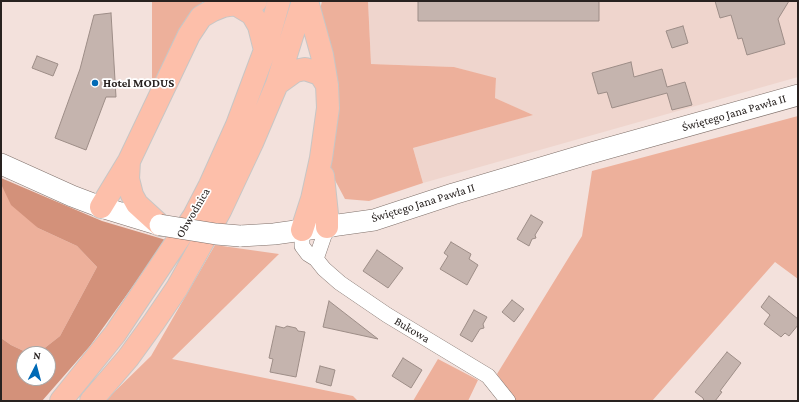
<!DOCTYPE html>
<meta charset="utf-8">
<style>
body{margin:0}
#map{position:relative;width:799px;height:402px;overflow:hidden;background:#f3e1dc;font-family:"Crimson Pro",serif}
canvas{display:block}
.frame{position:absolute;inset:0;border:2px solid #282220;pointer-events:none}
.north{position:absolute;left:16px;top:346px;width:40px;height:40px;box-sizing:border-box;background:#fff;border:1px solid #a9a7a6;border-radius:50%;rotate:6deg;font-size:11px;font-weight:700;line-height:16px;text-align:center;color:#282220}
.north::after{content:'';display:block;margin:auto;width:14px;height:18px;background:#006ab6;clip-path:polygon(50% 0,100% 100%,50% 72%,0 100%)}
</style>
<div id="map">
<canvas width="799" height="402"></canvas>
<div class="frame"></div>
<div class="north">N</div>
</div>
<script>
const ctx = document.querySelector('canvas').getContext('2d');
ctx.lineJoin = 'round';
function paint(path, color) {
  ctx.fillStyle = color;
  ctx.fill(path, 'evenodd');
}
function shape(rows) {
  const path = new Path2D();
  for (const r of rows) {
    path.moveTo(r[0], r[1]);
    for (let i = 2; i < r.length; i += 2) path.lineTo(r[i], r[i + 1]);
  }
  return path;
}
function strokePath(path, color, width, dash) {
  ctx.strokeStyle = color;
  ctx.lineWidth = width;
  ctx.lineCap = dash ? 'butt' : 'round';
  ctx.setLineDash(dash || []);
  ctx.stroke(path);
}
function write(font, color, halo, rows, align = 'center') {
  ctx.font = font + ' "Crimson Pro",serif';
  ctx.lineWidth = 3.5;
  ctx.setLineDash([]);
  ctx.textBaseline = 'middle';
  ctx.strokeStyle = halo;
  ctx.fillStyle = color;
  for (const [text, x, y, turn = 0] of rows) {
    ctx.save();
    ctx.translate(x, y);
    ctx.rotate((+turn || 0) * Math.PI / 180);
    ctx.textAlign = isNaN(turn) ? turn : align;
    if (halo) ctx.strokeText(text, 0, 0);
    ctx.fillText(text, 0, 0);
    ctx.restore();
  }
}
paint(shape([
 [368,1,798,1,798,77,423,183,413,148,532,115,495,98,496,79,454,67,371,64]
]), '#efd5cd');
paint(shape([
 [152,1,204,1,193,11,152,88],
 [322,1,368,1,371,64,454,67,496,78,495,98,533,115,413,148,423,183,369,201,345,199,329,169,319,14],
 [798,116,798,279,775,262,652,401,516,401,497,374,582,236,592,171],
 [1,183,38,228,77,246,97,267,60,336,37,354,30,354,11,345,1,338],
 [215,245,279,254,172,359,353,396,358,401,105,401,151,356],
 [438,359,478,380,468,401,413,401]
]), '#edb09b');
paint(shape([
 [1,178,102,221,166,240,90,346,42,401,1,401,1,338,11,345,30,354,24,354,24,378,48,378,48,354,37,354,60,336,97,267,77,246,38,228,11,205,1,184]
]), '#d3917a');
const building = shape([
 [418,1,599,1,599,21,418,21,418,1],
 [715,1,789,1,778,19,785,44,747,55,742,38,738,39,731,15,720,18,715,1],
 [111,13,116,97,106,97,86,150,55,138,80,69,94,15,111,13],
 [683,26,688,43,672,48,666,31,683,26],
 [37,56,58,64,53,76,32,68,37,56],
 [631,62,634,77,662,69,667,87,685,82,692,105,672,110,667,93,612,108,607,92,598,94,592,73,631,62],
 [531,215,543,222,535,235,536,238,532,239,529,246,517,239,531,215],
 [451,242,471,254,469,259,478,265,467,285,440,269,448,256,444,253,451,242],
 [377,250,403,268,388,288,363,271,377,250],
 [769,296,798,319,798,325,789,336,785,333,781,337,764,324,770,315,761,307,769,296],
 [512,300,524,309,514,322,502,312,512,300],
 [329,301,378,339,323,327,329,301],
 [474,310,487,317,483,324,484,328,480,329,472,342,460,335,474,310],
 [276,326,284,328,287,326,296,328,298,331,305,332,296,377,270,372,273,359,269,358,276,326],
 [727,352,741,363,720,391,722,392,715,401,704,401,703,398,695,392,727,352],
 [403,358,422,370,411,388,392,376,403,358],
 [320,366,335,370,331,386,316,382,320,366]
]);
paint(building, '#c5b4ae');
strokePath(building, '#9d8d87', 1);
const street = shape([
 [302,230,302,246,308,254,316,259,324,269,340,283,387,315,488,376,508,401],
 [316,259,327,227]
]);
const secondary = shape([
 [1,164,72,196,101,207,160,225],
 [240,236,274,234,374,220,453,194,591,153,798,95]
]);
const primary = shape([
 [237,5,252,14,259,26,265,50],
 [277,84,295,71,305,69,320,74,327,85],
 [129,161,128,179,132,195,137,204,160,225],
 [323,176,327,214,327,227],
 [101,207,129,161,189,35,201,17,213,10,223,6,256,1],
 [302,230,312,199,321,158,328,108,327,85,322,55,307,1],
 [61,401,115,334,194,216,210,185,237,125,265,50,279,1],
 [91,401,128,358,154,322,177,288,220,211,252,143,277,84,303,1]
]);
strokePath(street, '#7f706a', 16);
strokePath(secondary, '#7f706a', 22);
strokePath(primary, '#c7c6c5', 24);
strokePath(street, '#fff', 15);
strokePath(secondary, '#fff', 21);
strokePath(primary, '#fdbfaa', 22);
const secondaryBridge = shape([
 [160,225,216,234,240,236]
]);
strokePath(secondaryBridge, '#7f706a', 22, []);
strokePath(secondaryBridge, '#fff', 21);
for (const [x, y, r, color] of [
 [95,83,4,"#006ab6"]
]) {
  const dot = new Path2D();
  dot.arc(x, y, r, 0, 2 * Math.PI);
  ctx.fillStyle = color;
  ctx.fill(dot);
  strokePath(dot, '#fff', 1.5);
}
write('bold 12px', '#282220', '#fff', [
 ["Hotel MODUS",103,83]
], 'left');
write('12px', '#282220', '#fff', [
 ["Świętego Jana Pawła II",734,113,-16],
 ["Świętego Jana Pawła II",423,203,-17],
 ["Obwodnica",193,213,-60],
 ["Bukowa",412,330,31]
]);
</script>
